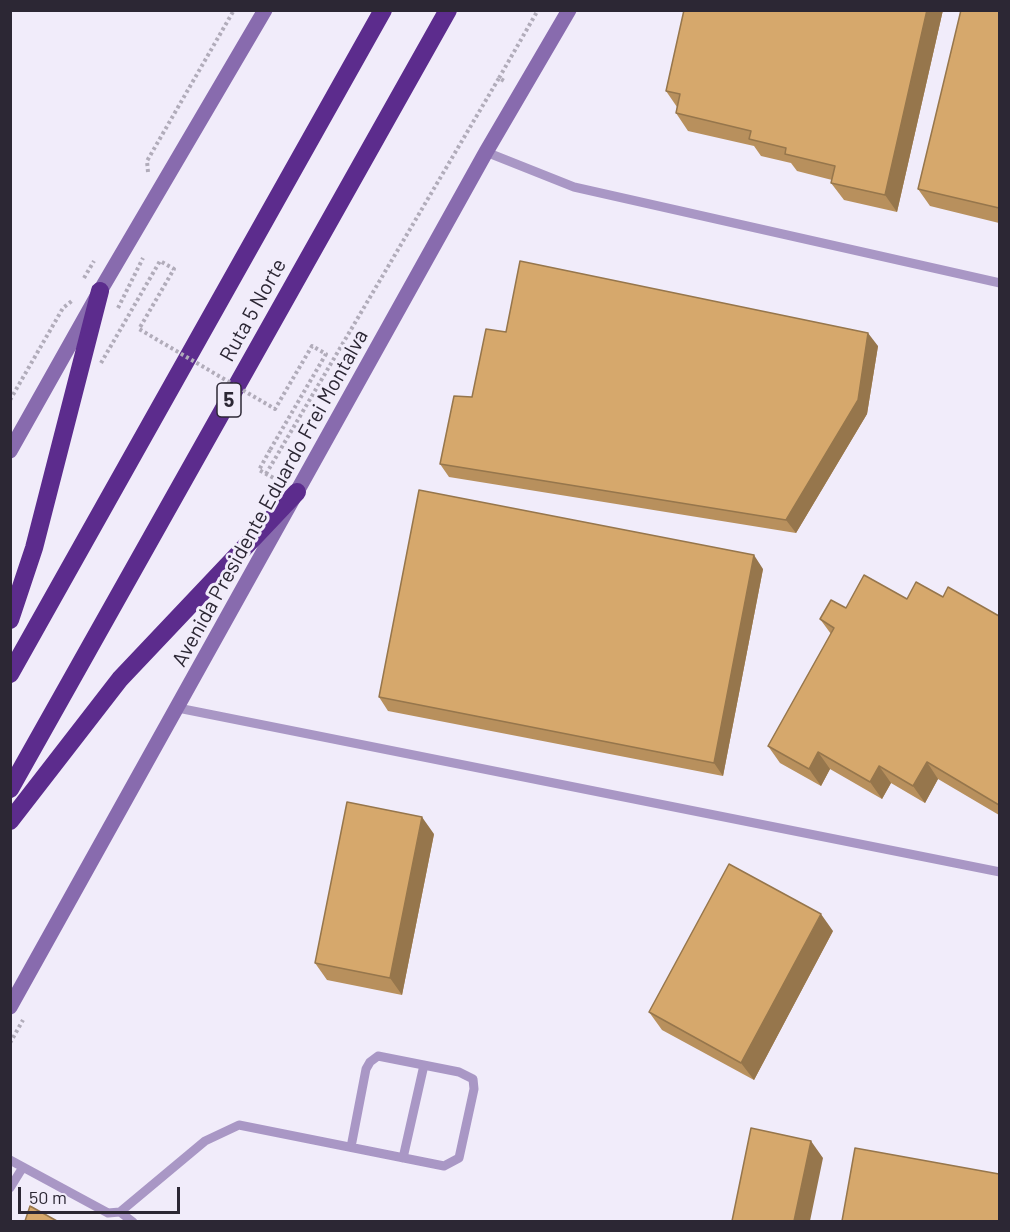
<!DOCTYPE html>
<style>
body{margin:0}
#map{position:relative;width:1010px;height:1232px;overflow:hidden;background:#f1ecfa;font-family:Barlow,sans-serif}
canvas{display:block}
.frame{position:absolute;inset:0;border:12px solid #2c2734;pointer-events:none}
.scale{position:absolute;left:18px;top:1187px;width:162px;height:27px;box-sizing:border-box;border:3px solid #2c2734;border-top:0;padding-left:8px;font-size:18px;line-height:21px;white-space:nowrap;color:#2c2734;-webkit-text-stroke:4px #f1ecfa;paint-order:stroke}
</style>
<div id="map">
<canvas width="1010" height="1232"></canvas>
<div class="frame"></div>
<div class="scale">50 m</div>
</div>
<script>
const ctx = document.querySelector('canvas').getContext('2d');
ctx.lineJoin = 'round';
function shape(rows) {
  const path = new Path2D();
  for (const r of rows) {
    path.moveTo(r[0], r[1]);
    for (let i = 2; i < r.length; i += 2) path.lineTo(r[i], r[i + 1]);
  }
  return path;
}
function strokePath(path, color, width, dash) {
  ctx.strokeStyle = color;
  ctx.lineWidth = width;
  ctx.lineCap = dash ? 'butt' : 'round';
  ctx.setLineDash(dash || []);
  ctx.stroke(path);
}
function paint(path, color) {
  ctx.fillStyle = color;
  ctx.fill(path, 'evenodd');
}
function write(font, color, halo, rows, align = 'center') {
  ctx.font = font + ' Barlow,sans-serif';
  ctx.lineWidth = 6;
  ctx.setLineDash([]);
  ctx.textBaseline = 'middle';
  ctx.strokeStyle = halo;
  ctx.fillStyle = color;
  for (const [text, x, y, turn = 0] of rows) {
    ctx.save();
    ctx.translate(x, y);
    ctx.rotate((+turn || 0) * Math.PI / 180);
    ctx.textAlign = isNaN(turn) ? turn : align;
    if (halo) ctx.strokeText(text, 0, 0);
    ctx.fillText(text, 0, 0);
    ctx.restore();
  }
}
strokePath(shape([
 [499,78,538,10],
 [148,172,147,161,234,10],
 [84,278,94,261],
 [118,308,143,258],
 [10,400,63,308,73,300],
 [270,450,259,470,281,482],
 [266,474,499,78,506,82],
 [10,1043,23,1020]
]), '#b1acba', 4, [3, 3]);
strokePath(shape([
 [486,152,574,187,1000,283],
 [178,708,1000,872],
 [403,1158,424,1065],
 [10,1160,108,1213,120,1212,205,1141,239,1125,444,1166,459,1158,474,1089,473,1079,459,1072,378,1056,370,1062,366,1069,351,1147],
 [10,1188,23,1167],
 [120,1212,133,1222]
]), '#a997c5', 9);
strokePath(shape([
 [10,451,100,291,265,10],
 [10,1007,486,152,569,10]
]), '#886bae', 15);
strokePath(shape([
 [10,620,34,548,100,291],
 [10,674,383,10],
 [10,789,448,10],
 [10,821,120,679,297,492]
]), '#5c2c8d', 18);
strokePath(shape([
 [101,363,160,261,174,269,139,329,275,409,312,346,326,354,270,450]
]), '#b1acba', 4, [3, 3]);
paint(shape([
 [943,10,897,212,844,200,831,183,832,180,797,171,791,163,761,156,754,146,688,131,676,113,677,107,666,91],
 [999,10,999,223,930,206,918,189],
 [506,332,878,346,867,414,796,533,449,477,440,464,472,397],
 [763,569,723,776,388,711,379,697],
 [943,597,999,616,999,815,938,779,925,803,891,783,882,799,830,769,821,786,780,763,768,746,831,634,820,619,846,608,907,599],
 [434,834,402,995,327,980,315,963],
 [833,931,754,1080,662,1030,649,1012]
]), '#b8905d');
paint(shape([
 [927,10,943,10,897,212,885,195],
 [868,333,878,346,867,414,796,533,786,520],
 [754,555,763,569,723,776,714,763],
 [818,752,830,769,821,786,809,769],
 [927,762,938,779,925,803,913,786],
 [879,766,891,783,882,799,870,782],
 [422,817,434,834,402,995,390,978],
 [821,914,833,931,754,1080,741,1063],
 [811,1141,823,1158,810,1221,794,1221]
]), '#96764c');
const building = shape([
 [684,10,927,10,885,195,831,183,835,166,785,154,786,148,749,139,751,131,676,113,680,94,666,91,684,10],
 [961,10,999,10,999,208,918,189,961,10],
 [520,261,868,333,858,400,786,520,440,464,454,396,472,397,486,329,506,332,520,261],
 [419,490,754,555,714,763,379,697,419,490],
 [864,575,907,599,916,582,943,597,948,587,999,616,999,805,927,762,913,786,879,766,870,782,818,752,809,769,768,746,834,628,820,619,831,600,846,608,864,575],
 [347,802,422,817,390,978,315,963,347,802],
 [729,864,821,914,741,1063,649,1012,729,864],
 [751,1128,811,1141,794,1221,732,1221,751,1128],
 [855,1148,999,1174,999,1221,842,1221,855,1148],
 [30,1206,57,1221,25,1221,30,1206]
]);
paint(building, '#d6a86c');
strokePath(building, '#96764c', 1.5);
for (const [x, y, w] of [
 [229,400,24]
]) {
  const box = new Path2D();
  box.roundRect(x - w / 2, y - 17, w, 34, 4.5);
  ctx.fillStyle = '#f1ecfa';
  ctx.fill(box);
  strokePath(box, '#2c2734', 1.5);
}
write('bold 20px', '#2c2734', null, [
 ["5",229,400]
]);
write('21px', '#2c2734', '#f1ecfa', [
 ["Ruta 5 Norte",253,310,-61],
 ["Avenida Presidente Eduardo Frei Montalva",270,498,-61]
]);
</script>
